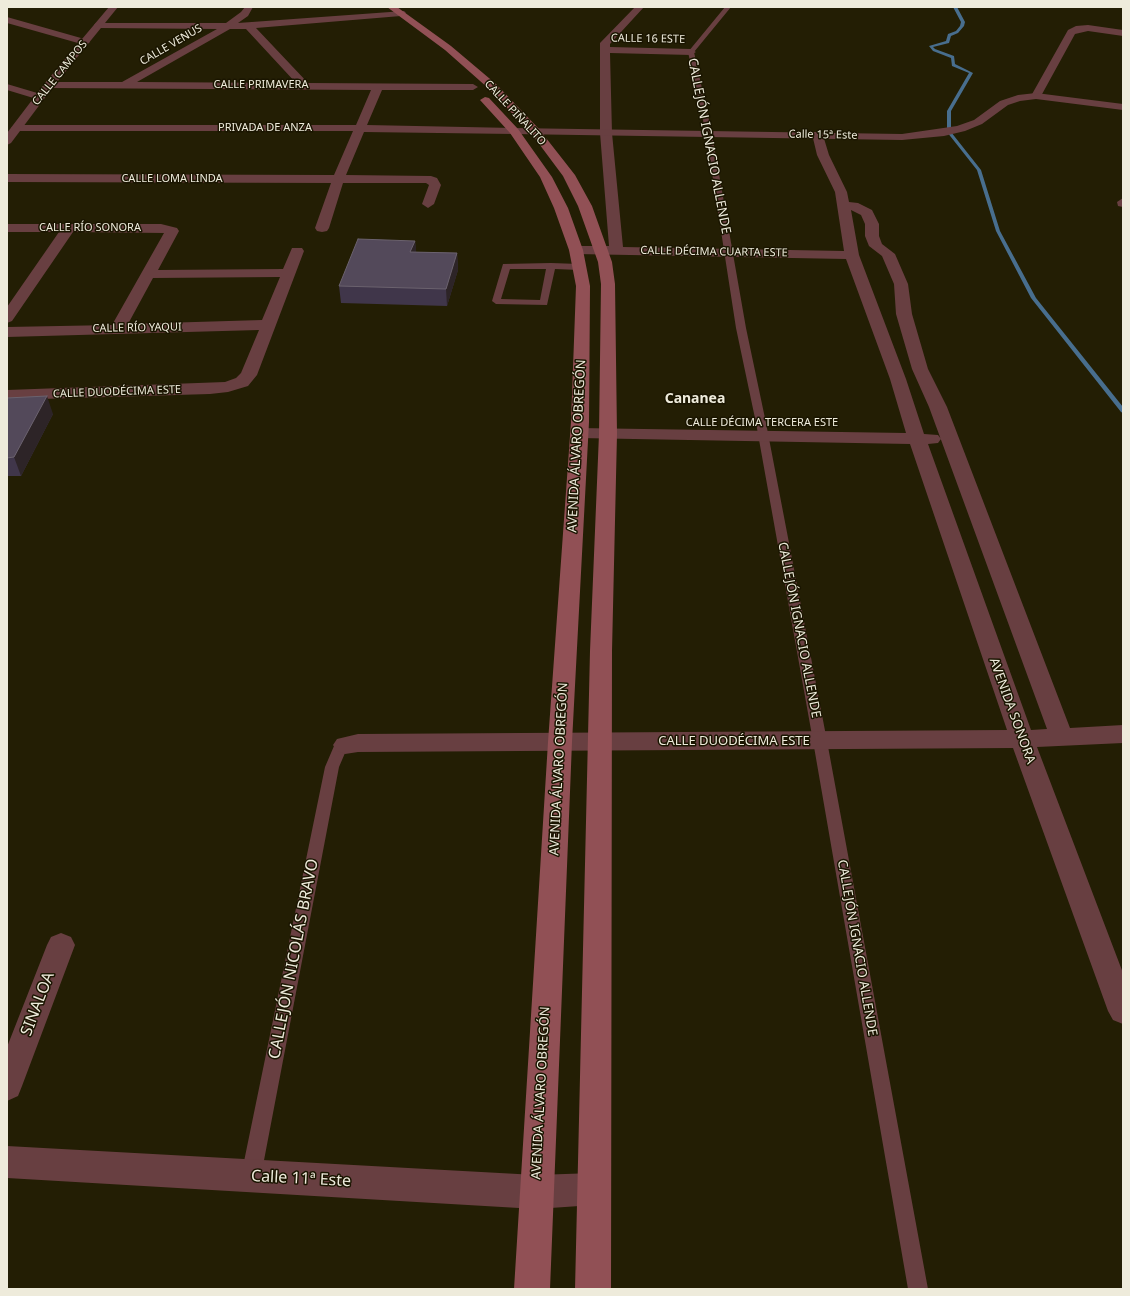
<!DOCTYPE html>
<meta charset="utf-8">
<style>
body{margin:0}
#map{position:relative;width:1130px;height:1296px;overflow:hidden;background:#231e04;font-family:"Noto Sans",sans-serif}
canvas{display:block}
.frame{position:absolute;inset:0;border:8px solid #eeebdb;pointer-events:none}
</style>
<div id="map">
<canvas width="1130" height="1296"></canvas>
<div class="frame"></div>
</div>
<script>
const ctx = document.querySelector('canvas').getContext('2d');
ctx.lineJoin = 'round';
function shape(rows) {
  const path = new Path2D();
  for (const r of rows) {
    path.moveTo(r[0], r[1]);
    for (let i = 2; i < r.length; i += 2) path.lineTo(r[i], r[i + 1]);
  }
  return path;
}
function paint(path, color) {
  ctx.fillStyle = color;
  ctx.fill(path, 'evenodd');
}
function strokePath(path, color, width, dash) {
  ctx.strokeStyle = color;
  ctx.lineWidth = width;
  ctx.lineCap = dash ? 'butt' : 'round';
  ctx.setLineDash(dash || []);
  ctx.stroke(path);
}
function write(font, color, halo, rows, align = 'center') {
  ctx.font = font + ' "Noto Sans",sans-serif';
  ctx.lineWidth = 3;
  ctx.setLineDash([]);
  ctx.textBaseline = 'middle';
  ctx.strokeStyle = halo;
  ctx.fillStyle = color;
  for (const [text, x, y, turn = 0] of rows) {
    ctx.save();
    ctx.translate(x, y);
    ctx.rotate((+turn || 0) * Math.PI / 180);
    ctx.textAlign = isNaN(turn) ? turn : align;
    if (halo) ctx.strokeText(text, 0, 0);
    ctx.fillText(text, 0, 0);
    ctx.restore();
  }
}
paint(shape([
 [953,7,957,7,965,22,964,26,958,33,951,36,949,43,933,47,935,49,954,56,955,64,973,73,951,111,951,132,981,170,1000,231,1036,298,1123,407,1123,413,1121,412,1031,298,996,231,977,170,947,132,947,111,969,73,952,66,951,58,933,51,929,46,946,41,948,34,956,31,960,26,961,22,953,7]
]), '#486e8e');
paint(shape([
 [725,7,731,7,694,52,712,134,746,328,766,423,827,741,928,1289,908,1289,813,741,756,423,736,328,706,134,688,52,725,7],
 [551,263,579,264,583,267,579,270,555,269,547,305,496,304,492,301,503,264,551,263],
 [510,269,546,269,540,300,501,299,510,269],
 [345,740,350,741,352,745,345,753,339,767,261,1176,258,1183,251,1186,244,1183,241,1176,325,767,334,746,345,740]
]), '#683f41');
paint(shape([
 [245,7,253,7,248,16,238,23,404,11,406,13,401,16,256,28,308,83,473,84,478,87,473,90,382,90,367,125,514,128,520,131,514,134,364,132,346,175,431,176,437,178,441,185,434,204,428,208,422,204,429,185,426,183,343,183,329,228,327,231,322,232,317,231,315,228,331,183,7,182,7,174,334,175,353,131,17,131,11,128,17,125,356,125,371,90,49,88,44,85,49,82,122,82,217,29,99,28,94,25,96,23,226,23,241,12,245,7],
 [230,29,246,29,296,83,137,82,230,29],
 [635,7,644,7,610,44,610,47,691,49,696,52,691,55,610,53,612,133,623,247,844,251,835,192,817,155,812,134,814,132,822,132,829,155,847,192,849,202,858,203,872,210,879,224,879,236,882,244,895,254,908,284,912,314,928,369,947,407,1070,728,1123,725,1123,743,1037,747,1123,973,1123,1024,1113,1020,1108,1011,1013,748,358,752,345,754,337,751,333,745,337,739,358,734,1007,730,910,444,579,438,573,437,570,433,573,429,579,428,906,433,890,379,846,259,576,254,571,253,569,250,571,247,576,246,609,246,600,133,600,43,635,7],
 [851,210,861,215,865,224,865,236,869,246,882,256,894,284,896,314,912,369,929,407,1047,729,1031,730,928,444,938,443,941,439,938,435,924,434,906,379,859,255,851,210],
 [7,17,88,40,90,42,85,45,7,23,7,17],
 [1088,25,1123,30,1123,36,1088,31,1075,34,1041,96,1040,98,1032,98,1031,96,1068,30,1076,26,1088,25],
 [7,84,44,95,45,97,40,100,7,90,7,84],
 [1123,198,1123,207,1118,206,1117,202,1123,198],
 [7,224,161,224,177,228,179,231,158,270,283,269,292,248,302,248,304,251,257,375,248,386,228,392,210,394,7,400,7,390,225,382,236,378,241,373,259,330,7,337,7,327,112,325,164,233,73,232,12,321,7,323,7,307,59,232,7,232,7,224],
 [280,277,262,320,128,324,153,278,280,277],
 [61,933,71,937,75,945,22,1086,18,1096,7,1101,7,1047,47,945,51,937,61,933],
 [7,1146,536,1175,594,1173,606,1177,610,1189,606,1201,594,1205,536,1209,7,1178,7,1146]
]), '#683f41');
paint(shape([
 [109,7,118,7,53,87,11,143,7,145,7,133,45,83,109,7],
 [1036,93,1123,104,1123,110,1036,99,1020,101,1008,105,982,124,965,131,944,136,902,140,514,134,508,131,514,128,902,134,957,126,974,120,1000,101,1018,95,1036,93]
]), '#683f41');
paint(shape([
 [387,7,397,7,451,46,496,84,539,129,575,175,592,206,612,262,615,284,617,434,612,651,611,1289,575,1289,590,651,599,434,601,284,598,262,578,206,563,176,531,133,488,88,445,50,387,7],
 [485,97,489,98,518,129,552,177,568,208,583,250,590,286,589,422,572,742,550,1289,514,1289,548,742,571,422,576,286,569,250,554,208,540,177,510,133,480,100,485,97]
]), '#915055');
paint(shape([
 [415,241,416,252,457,253,458,270,447,306,341,303,339,286],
 [7,398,53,414,21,476,7,476]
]), '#40364a');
paint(shape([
 [415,241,417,258,410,252],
 [457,253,458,270,447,306,446,289],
 [47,396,53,414,21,476,14,457]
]), '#2d2427');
const building = shape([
 [358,239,415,241,410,252,457,253,446,289,339,286,358,239],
 [47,396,14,457,7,458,7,398,47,396]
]);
paint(building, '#53495a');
strokePath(building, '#6b626e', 1);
write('11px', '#eeebdb', '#1a1500', [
 ["CALLE 16 ESTE",648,39,1],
 ["CALLE VENUS",171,45,-30],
 ["CALLE CAMPOS",60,73,-51],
 ["CALLE PRIMAVERA",261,85],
 ["CALLE PIÑALITO",515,113,47],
 ["PRIVADA DE ANZA",265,128],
 ["Calle 15ª Este",823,135,1],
 ["CALLE LOMA LINDA",172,179],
 ["CALLE RÍO SONORA",90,228],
 ["CALLE DÉCIMA CUARTA ESTE",714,252,1],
 ["CALLE RÍO YAQUI",137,328,-1],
 ["CALLE DUODÉCIMA ESTE",117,392,-2],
 ["CALLE DÉCIMA TERCERA ESTE",762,423]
]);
write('13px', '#eeebdb', '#1a1500', [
 ["CALLEJÓN IGNACIO ALLENDE",709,146,79],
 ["AVENIDA ÁLVARO OBREGÓN",577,446,-87],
 ["CALLEJÓN IGNACIO ALLENDE",799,630,79],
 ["AVENIDA SONORA",1012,711,70],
 ["CALLE DUODÉCIMA ESTE",734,741],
 ["AVENIDA ÁLVARO OBREGÓN",559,769,-87],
 ["CALLEJÓN IGNACIO ALLENDE",857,948,80],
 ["AVENIDA ÁLVARO OBREGÓN",541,1093,-87]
]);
write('bold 14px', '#eeebdb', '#1a1500', [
 ["Cananea",695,399]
]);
write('16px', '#eeebdb', '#1a1500', [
 ["CALLEJÓN NICOLÁS BRAVO",294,959,-79],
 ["SINALOA",38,1004,-69],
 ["Calle 11ª Este",301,1179,3]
]);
</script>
